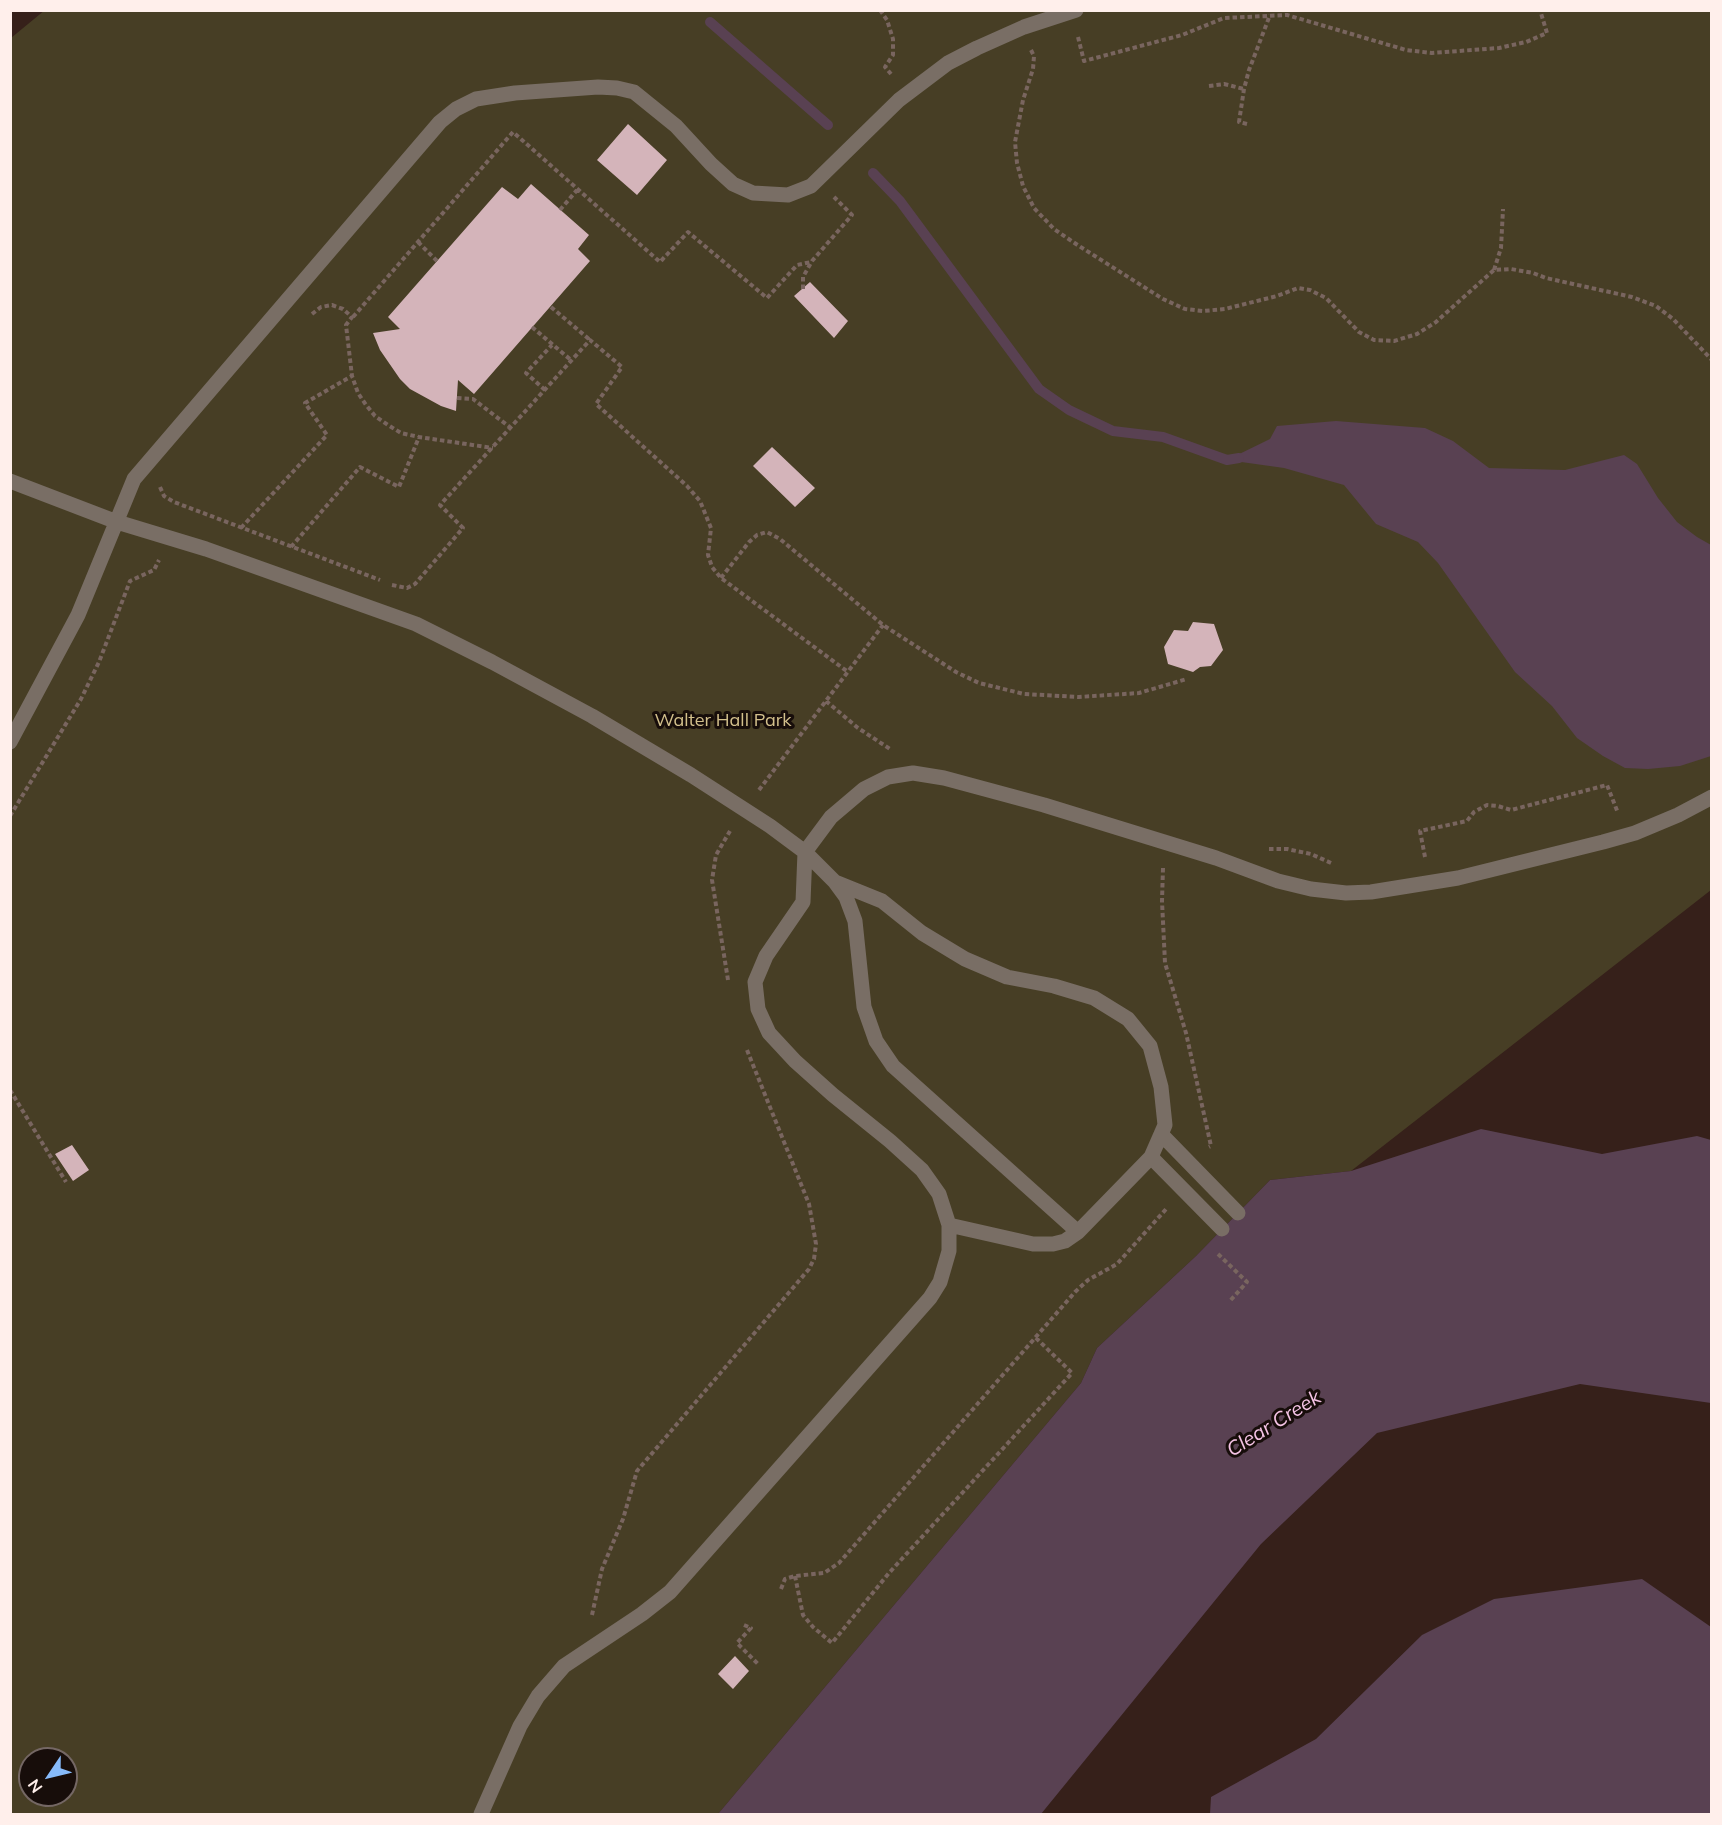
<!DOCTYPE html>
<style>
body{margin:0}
#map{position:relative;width:1722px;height:1825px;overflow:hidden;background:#36201a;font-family:Mulish,sans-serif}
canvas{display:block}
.frame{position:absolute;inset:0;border:12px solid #ffefeb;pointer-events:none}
.north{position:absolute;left:18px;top:1747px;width:60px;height:60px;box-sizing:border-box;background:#170d0a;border:2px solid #746764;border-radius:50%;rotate:235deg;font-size:16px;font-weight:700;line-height:24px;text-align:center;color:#ffefeb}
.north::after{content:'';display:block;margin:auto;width:21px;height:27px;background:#87bbfb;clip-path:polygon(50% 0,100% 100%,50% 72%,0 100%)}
</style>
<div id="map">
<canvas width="1722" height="1825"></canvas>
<div class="frame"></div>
<div class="north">N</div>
</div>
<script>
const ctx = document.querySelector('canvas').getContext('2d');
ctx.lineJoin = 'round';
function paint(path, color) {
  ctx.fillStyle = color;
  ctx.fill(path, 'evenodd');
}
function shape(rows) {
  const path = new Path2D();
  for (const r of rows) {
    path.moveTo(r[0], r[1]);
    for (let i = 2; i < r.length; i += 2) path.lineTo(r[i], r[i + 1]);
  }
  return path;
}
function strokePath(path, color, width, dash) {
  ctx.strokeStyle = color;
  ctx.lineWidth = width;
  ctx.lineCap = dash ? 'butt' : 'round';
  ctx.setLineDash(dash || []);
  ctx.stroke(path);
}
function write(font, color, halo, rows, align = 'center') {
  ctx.font = font + ' Mulish,sans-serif';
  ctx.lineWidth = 6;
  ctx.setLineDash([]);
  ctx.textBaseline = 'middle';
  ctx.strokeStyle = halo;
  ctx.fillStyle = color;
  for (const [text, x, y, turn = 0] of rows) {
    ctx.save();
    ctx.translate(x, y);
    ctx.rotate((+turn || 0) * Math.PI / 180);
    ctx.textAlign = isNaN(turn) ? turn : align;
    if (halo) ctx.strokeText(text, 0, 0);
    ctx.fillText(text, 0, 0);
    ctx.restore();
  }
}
paint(shape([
 [45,10,1711,11,1711,890,1351,1171,1270,1180,1196,1256,1097,1348,1081,1383,718,1814,11,1814,11,38],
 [30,1759,66,1759,66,1795,30,1795]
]), '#473e25');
paint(shape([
 [1336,421,1425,428,1453,441,1489,468,1565,470,1624,455,1637,464,1658,498,1677,522,1697,537,1711,545,1711,756,1680,766,1648,769,1625,768,1603,756,1577,738,1552,706,1515,672,1438,563,1418,542,1376,524,1344,485,1284,468,1227,460,1270,439,1277,426],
 [1481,1129,1602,1154,1697,1136,1711,1140,1711,1403,1580,1384,1377,1433,1261,1544,1041,1814,718,1814,1081,1383,1097,1348,1196,1256,1270,1180,1351,1171],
 [1642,1579,1711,1627,1711,1814,1210,1814,1211,1797,1316,1739,1422,1635,1494,1599]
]), '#594152');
strokePath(shape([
 [710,22,828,125],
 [873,173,900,201,1039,389,1069,410,1113,431,1163,437,1227,460,1239,458]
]), '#594152', 10);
paint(shape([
 [628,124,667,160,637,195,597,160],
 [531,184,589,235,578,249,590,261,474,394,458,380,456,411,441,406,410,389,400,379,380,350,373,333,400,329,388,317,502,187,518,199],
 [810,282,848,321,834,338,794,296],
 [772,447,815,488,795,507,753,466],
 [1193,622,1214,624,1223,650,1211,666,1200,667,1193,672,1168,664,1164,647,1174,630,1188,631],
 [72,1145,89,1170,73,1181,55,1154],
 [735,1656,749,1671,733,1689,718,1674]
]), '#d4b4ba');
strokePath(shape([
 [880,10,887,20,893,39,893,55,885,67,891,74],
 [1078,37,1084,61,1182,35,1224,18,1287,15,1406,50,1432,53,1499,48,1526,42,1547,33,1540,10],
 [1031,50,1034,56,1033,69,1023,100,1015,142,1017,163,1023,186,1034,208,1054,229,1079,246,1163,299,1185,309,1203,311,1225,309,1277,296,1298,288,1310,290,1326,298,1359,332,1374,340,1394,341,1417,334,1436,322,1494,270,1511,269,1533,273,1546,278,1632,297,1656,306,1673,319,1712,360],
 [1209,86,1224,84,1244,89],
 [1247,124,1239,122,1244,89,1249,70,1270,15],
 [560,210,577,190],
 [418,242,437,261],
 [1494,270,1501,248,1503,209],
 [803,289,803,277,812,261,852,215,834,197],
 [551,307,590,340],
 [312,314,321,307,332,305,343,309,352,317,346,325,352,376,358,393,366,405,375,416,388,425,401,433,419,437,493,448],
 [353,317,513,132,660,262,688,232,767,298,797,265,811,262],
 [532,327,572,361],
 [545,390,526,373,552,345],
 [457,398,473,399,511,428],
 [160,487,164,496,174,502,380,580],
 [241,528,327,435,305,403,352,376],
 [291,547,360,467,399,487,419,437],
 [721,578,749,542,757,535,767,532,780,539,883,625,956,672,979,683,1024,694,1079,697,1139,693,1187,679],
 [392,585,407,588,415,584,463,528,440,505,590,340,622,367,596,404,687,486,700,501,711,528,708,555,712,567,721,578,848,672],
 [826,701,858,728,890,749],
 [759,790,883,625],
 [10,816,81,699,99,662,130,581,154,570,159,560],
 [1269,849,1287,849,1311,854,1331,863],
 [1425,857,1420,831,1467,821,1474,812,1487,805,1498,806,1511,810,1607,785,1618,813],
 [1163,868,1162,901,1165,963,1186,1033,1211,1146,1209,1147],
 [728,980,712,880,716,855,730,831],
 [10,1090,66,1182],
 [1218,1254,1247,1282,1229,1302],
 [795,1576,803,1615,813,1627,832,1643,889,1573,1072,1373,1035,1337],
 [781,1589,785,1579,795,1576,824,1573,839,1563,1075,1292,1088,1280,1117,1264,1167,1208],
 [592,1615,602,1569,623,1519,637,1471,809,1269,814,1259,816,1244,809,1204,747,1050],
 [744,1625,751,1628,737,1643,759,1665]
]), '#79655f', 4, [4.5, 3]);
strokePath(shape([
 [10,481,117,522,206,549,416,624,492,662,592,716,691,775,770,826,805,852,803,902,766,956,755,982,758,1009,769,1033,795,1061,833,1095,890,1141,922,1170,939,1194,949,1225,949,1251,940,1282,930,1298,670,1592,642,1614,564,1666,538,1696,520,1726,481,1814],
 [10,742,78,615,134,479,440,122,456,109,476,99,515,93,598,87,617,88,634,92,676,126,711,164,733,184,753,193,788,195,811,186,899,100,948,63,977,48,1024,27,1076,10],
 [835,882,882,901,922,933,965,959,1007,977,1054,986,1094,998,1128,1019,1150,1046,1161,1087,1165,1125,1151,1157,1078,1232,1065,1241,1053,1244,1033,1244,949,1225],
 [1161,1134,1238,1213],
 [1151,1157,1222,1229],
 [1078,1232,893,1066,876,1041,864,1007,855,921,846,897,835,882,805,852,831,817,864,789,888,777,913,773,944,778,1044,805,1216,858,1278,881,1311,889,1346,893,1371,892,1458,878,1603,842,1635,833,1678,815,1712,797]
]), '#796e65', 15);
write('18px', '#d3c08c', '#170d0a', [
 ["Walter Hall Park",723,721]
]);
write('italic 20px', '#f5c3e5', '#170d0a', [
 ["Clear Creek",1274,1424,-32]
]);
</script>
